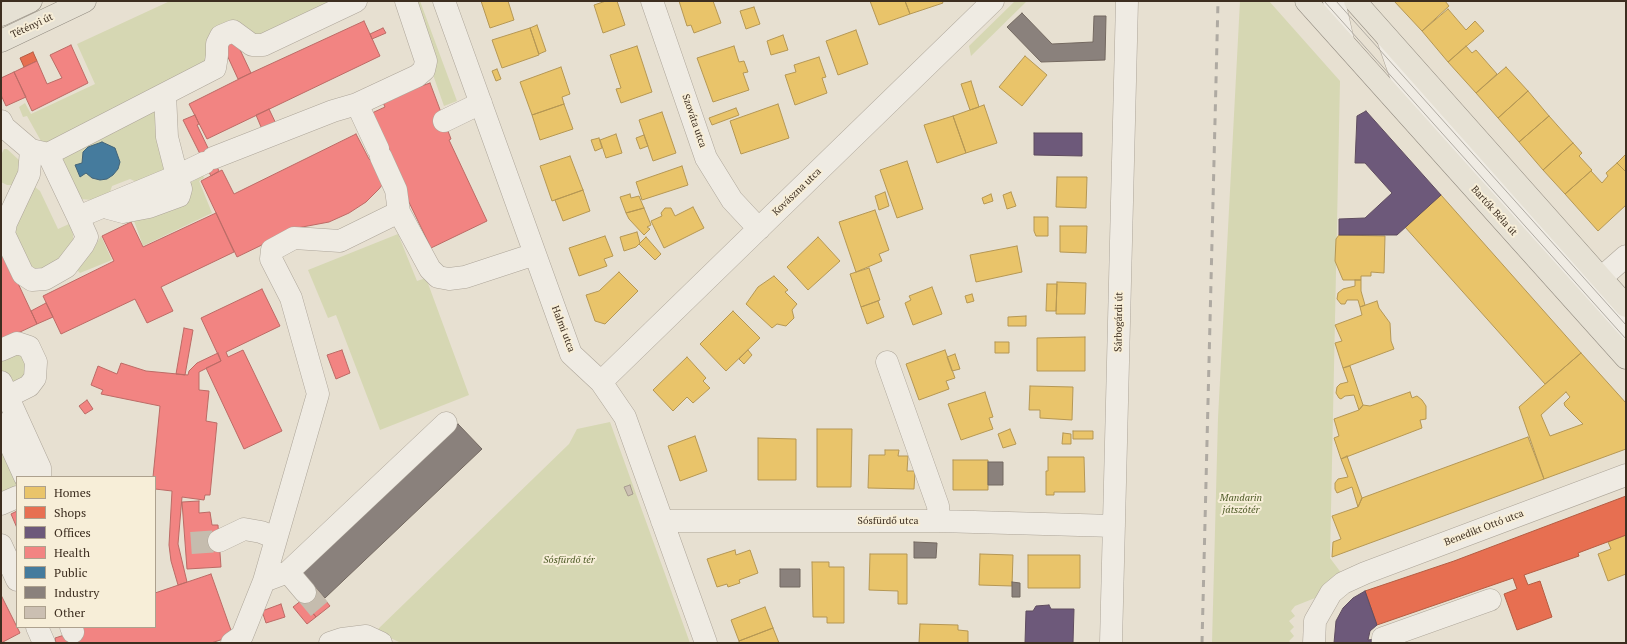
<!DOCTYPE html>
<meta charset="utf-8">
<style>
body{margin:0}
#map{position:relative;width:1627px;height:644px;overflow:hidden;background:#e7e0d1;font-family:"PT Serif",serif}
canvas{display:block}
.frame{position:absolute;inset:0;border:2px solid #3d2e20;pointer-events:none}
.legend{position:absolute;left:16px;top:476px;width:140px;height:152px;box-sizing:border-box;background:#f7eed8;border:1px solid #ada18e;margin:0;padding:5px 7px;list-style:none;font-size:12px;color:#3d2e20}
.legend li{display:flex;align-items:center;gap:8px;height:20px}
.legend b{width:20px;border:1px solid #ada18e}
</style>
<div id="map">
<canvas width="1627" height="644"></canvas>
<div class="frame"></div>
<ul class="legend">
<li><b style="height:11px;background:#e9c46a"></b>Homes</li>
<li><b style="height:11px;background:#e76f51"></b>Shops</li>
<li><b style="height:11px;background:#6d597a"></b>Offices</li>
<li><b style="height:11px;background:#f28482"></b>Health</li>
<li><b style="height:11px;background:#457b9d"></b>Public</li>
<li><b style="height:11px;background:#8a817c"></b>Industry</li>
<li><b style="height:11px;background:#cbbfb2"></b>Other</li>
</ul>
</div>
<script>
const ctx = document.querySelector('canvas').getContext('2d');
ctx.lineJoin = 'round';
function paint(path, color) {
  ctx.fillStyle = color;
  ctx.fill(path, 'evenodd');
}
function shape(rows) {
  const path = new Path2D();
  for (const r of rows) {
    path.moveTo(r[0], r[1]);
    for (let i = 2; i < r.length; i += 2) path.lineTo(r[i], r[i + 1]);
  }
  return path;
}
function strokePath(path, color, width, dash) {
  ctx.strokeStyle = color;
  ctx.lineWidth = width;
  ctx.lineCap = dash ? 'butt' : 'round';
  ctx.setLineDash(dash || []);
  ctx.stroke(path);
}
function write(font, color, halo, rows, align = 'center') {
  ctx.font = font + ' "PT Serif",serif';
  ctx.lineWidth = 4;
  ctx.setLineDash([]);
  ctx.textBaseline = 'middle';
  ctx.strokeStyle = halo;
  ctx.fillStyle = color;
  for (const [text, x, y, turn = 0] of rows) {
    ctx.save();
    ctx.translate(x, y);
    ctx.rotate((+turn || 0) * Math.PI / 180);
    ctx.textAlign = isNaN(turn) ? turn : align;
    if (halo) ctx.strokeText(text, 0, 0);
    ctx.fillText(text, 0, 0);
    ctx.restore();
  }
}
paint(shape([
 [170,1,343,1,209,62,48,144,41,141,27,116,23,117,19,107,25,103,31,114,95,84,77,44],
 [413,1,420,1,457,101,444,106,431,69],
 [1015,1,1027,1,971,56,969,46],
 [1240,1,1269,1,1340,81,1330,558,1342,574,1321,590,1315,598,1295,606,1291,611,1295,616,1289,621,1294,627,1290,631,1294,636,1289,641,1291,643,1212,643,1218,418],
 [157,107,168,171,139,183,130,179,112,186,109,195,93,200,79,199,61,159],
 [4,149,7,149,19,160,21,165,14,185,7,185,1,182,1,155],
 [203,175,204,178,199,181,212,213,143,246,133,218],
 [35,187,40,191,58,229,69,224,73,234,73,243,47,272,28,268,15,244,14,225,32,188],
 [398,234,417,281,426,278,469,395,380,430,336,315,328,318,308,270],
 [101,236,112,260,80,273,76,269,93,250],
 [12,352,31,359,25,380,14,384,2,372,2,361],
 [610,422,690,643,401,643,376,631,569,444,577,429],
 [1,447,16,479,16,485,12,490,1,495]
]), '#d6d7b3');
const homes = shape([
 [481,1,508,1,514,20,490,28,481,1],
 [606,1,617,1,625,25,603,33,594,5,606,1],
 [679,1,713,1,721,23,694,33,691,25,687,26,679,1],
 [870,1,905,1,910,14,879,25,870,1],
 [905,1,942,1,943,3,910,14,905,1],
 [1394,1,1445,1,1449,6,1422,31,1394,1],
 [754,7,760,24,746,29,740,11,754,7],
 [1448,9,1466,30,1475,21,1484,31,1448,62,1422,31,1448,9],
 [537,25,546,51,539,54,530,28,537,25],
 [530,28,539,55,502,68,492,40,530,28],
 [856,30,868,64,838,75,826,41,856,30],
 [783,35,788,50,771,55,767,41,783,35],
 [637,46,652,92,621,103,616,89,621,88,610,55,637,46],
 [734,46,739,62,744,61,748,72,743,73,749,90,713,102,697,58,734,46],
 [1466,46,1472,53,1476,50,1497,74,1476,93,1448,62,1466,46],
 [1025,56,1047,75,1022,106,999,87,1025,56],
 [819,57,826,77,822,78,827,93,795,105,785,75,796,72,794,65,819,57],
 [561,67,570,94,562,97,564,104,532,115,520,82,561,67],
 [1506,67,1528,91,1498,118,1476,93,1506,67],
 [497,69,501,79,496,81,492,71,497,69],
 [971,81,979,107,970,110,961,84,971,81],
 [1528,91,1549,116,1519,142,1498,118,1528,91],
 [564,104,573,129,540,140,532,115,564,104],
 [778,104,789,138,741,154,730,121,778,104],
 [984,105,997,143,966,153,953,116,984,105],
 [736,108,739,115,712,125,709,118,736,108],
 [662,112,676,153,653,161,639,120,662,112],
 [953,116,966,153,937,163,924,125,953,116],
 [1549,116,1573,143,1543,170,1519,142,1549,116],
 [616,134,622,153,606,158,600,140,616,134],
 [644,135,648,146,640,149,636,138,644,135],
 [599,138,602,148,595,151,591,140,599,138],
 [1573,143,1582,153,1579,156,1592,170,1565,194,1543,170,1573,143],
 [1626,154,1626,172,1617,163,1626,154],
 [570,156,583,190,552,201,540,166,570,156],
 [907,161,923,209,897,218,880,170,907,161],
 [1617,163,1626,172,1626,205,1598,231,1565,194,1591,171,1602,183,1608,176,1606,173,1617,163],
 [682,166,688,185,642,200,636,182,682,166],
 [1057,177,1087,177,1086,208,1056,207,1057,177],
 [583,190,590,211,563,221,555,200,583,190],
 [885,192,889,206,879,210,875,196,885,192],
 [1011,192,1016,206,1007,209,1003,195,1011,192],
 [630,194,631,198,639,196,644,208,626,213,620,197,630,194],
 [991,194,993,201,984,204,982,198,991,194],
 [1441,195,1581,353,1545,384,1405,227,1441,195],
 [693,207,704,228,664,248,651,221,662,216,661,213,665,208,671,208,675,216,693,207],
 [644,208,651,225,647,227,650,229,644,235,629,219,626,213,644,208],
 [875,210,889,250,879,254,882,261,856,272,839,222,875,210],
 [1034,217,1048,217,1048,236,1036,236,1034,231,1034,217],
 [1060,226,1087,226,1086,253,1060,252,1060,226],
 [637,232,640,243,636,247,624,251,620,237,637,232],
 [1339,235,1385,236,1384,273,1371,272,1371,276,1361,276,1361,280,1343,280,1335,261,1336,239,1339,235],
 [605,236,613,256,604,259,607,266,579,276,569,248,605,236],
 [646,237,661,254,655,260,639,244,646,237],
 [818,237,840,261,808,290,787,267,818,237],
 [1017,246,1022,272,976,282,970,255,1017,246],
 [869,268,880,300,861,307,850,274,869,268],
 [619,272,638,291,605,324,595,321,586,295,599,291,619,272],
 [774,276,788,290,785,292,797,304,792,310,794,318,786,326,777,324,772,328,746,304,758,287,774,276],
 [1355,280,1361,280,1361,291,1365,305,1360,307,1358,300,1347,300,1345,304,1341,304,1337,299,1338,293,1343,289,1355,286,1355,280],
 [1057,282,1086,283,1085,314,1056,314,1057,282],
 [1047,284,1057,284,1056,311,1046,311,1047,284],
 [932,287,942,314,913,325,905,303,911,300,909,296,932,287],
 [972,294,974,301,967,303,965,296,972,294],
 [878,301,884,317,867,324,861,307,878,301],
 [1377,301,1379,308,1390,323,1391,341,1394,349,1343,368,1335,343,1342,341,1335,325,1362,315,1360,307,1377,301],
 [733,311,760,338,726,371,700,344,733,311],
 [1026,316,1026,326,1008,326,1008,317,1026,316],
 [1085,337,1085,371,1037,371,1037,338,1085,337],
 [995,342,1009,342,1009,353,995,353,995,342],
 [748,350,752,355,744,364,739,359,748,350],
 [945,350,955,378,946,381,949,389,919,400,906,364,945,350],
 [1581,353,1626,403,1626,449,1544,479,1519,407,1581,353],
 [1566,392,1570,397,1564,403,1565,406,1583,424,1550,436,1541,415,1566,392],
 [955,354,960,369,952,371,947,357,955,354],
 [687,357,706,378,703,381,710,388,693,403,687,397,673,411,653,390,687,357],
 [1350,366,1363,405,1359,410,1354,395,1345,396,1341,399,1339,398,1336,393,1337,387,1340,384,1348,382,1343,368,1350,366],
 [1030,386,1073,387,1072,420,1040,418,1040,410,1029,410,1030,386],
 [985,392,993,417,989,418,993,429,961,440,948,404,985,392],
 [1410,392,1412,398,1417,396,1422,400,1426,406,1426,419,1420,420,1422,428,1341,459,1334,438,1339,436,1334,419,1359,410,1363,405,1370,406,1410,392],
 [817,429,852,429,851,487,817,487,817,429],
 [1010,429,1016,444,1003,448,998,434,1010,429],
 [1073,431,1093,431,1093,439,1073,439,1073,431],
 [1063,433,1071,434,1071,444,1062,444,1063,433],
 [695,436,707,471,680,481,668,446,695,436],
 [1528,437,1544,479,1332,557,1333,542,1341,539,1332,516,1358,507,1362,498,1528,437],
 [758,438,796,439,796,480,758,480,758,438],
 [885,450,899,450,898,456,908,456,907,471,915,471,914,489,868,488,869,455,885,455,885,450],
 [1347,456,1362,498,1358,507,1352,487,1337,493,1335,489,1335,483,1338,479,1348,477,1341,459,1347,456],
 [1048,457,1084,457,1085,492,1054,492,1054,495,1046,495,1046,471,1048,471,1048,457],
 [953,460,988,460,988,490,953,490,953,460],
 [1626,535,1626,574,1608,581,1598,554,1611,549,1608,542,1626,535],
 [735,550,736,555,750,550,758,573,739,580,740,583,728,587,727,584,717,587,707,559,735,550],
 [870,554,907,554,907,604,898,604,898,591,869,590,870,554],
 [980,554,1013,555,1012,586,979,585,980,554],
 [1028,555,1080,555,1080,588,1028,588,1028,555],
 [812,562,829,562,829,567,844,567,844,623,827,623,827,617,813,617,812,562],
 [765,607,773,628,739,641,731,620,765,607],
 [920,624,958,625,958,630,968,631,968,643,919,643,920,624],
 [773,628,779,643,739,643,739,641,773,628]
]);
paint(homes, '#e9c46a');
strokePath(homes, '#b59754', 1);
const shops = shape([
 [33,52,37,61,24,67,20,58,33,52],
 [1626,496,1626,535,1578,553,1579,556,1524,575,1528,585,1540,581,1552,617,1517,630,1504,594,1517,589,1513,578,1377,625,1365,591,1454,561,1626,496]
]);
paint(shops, '#e76f51');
strokePath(shops, '#b45c42', 1);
const offices = shape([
 [1366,111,1441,195,1397,235,1339,235,1339,219,1365,218,1392,193,1365,163,1355,163,1357,116,1366,111],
 [1034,133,1082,133,1082,156,1034,155,1034,133],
 [1365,591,1377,625,1370,631,1368,640,1377,639,1377,643,1334,643,1336,621,1343,608,1353,598,1365,591],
 [1049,605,1051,609,1074,609,1073,643,1025,643,1026,611,1033,611,1036,606,1049,605]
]);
paint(offices, '#6d597a');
strokePath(offices, '#5f4c5f', 1);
const health = shape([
 [364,21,380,56,207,139,189,104,251,73,364,21],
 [383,28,386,33,372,39,370,34,383,28],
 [234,37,251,73,238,79,221,42,234,37],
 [71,45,88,83,32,111,14,72,37,61,47,84,62,78,50,55,71,45],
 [14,72,26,97,6,106,1,95,1,78,14,72],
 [430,83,451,139,449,140,487,221,431,248,380,142,372,113,385,107,382,100,430,83],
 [269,109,278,128,264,134,256,115,269,109],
 [195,115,199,124,197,125,219,171,211,176,183,120,195,115],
 [356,134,369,159,389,176,379,189,366,202,349,213,329,222,297,228,237,257,201,181,222,170,234,194,356,134],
 [216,213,234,252,161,287,173,311,147,323,135,299,61,334,43,296,114,261,102,236,131,222,143,247,216,213],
 [1,247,37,324,1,341,1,247],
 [262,289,280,326,226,352,228,357,243,350,282,431,244,449,206,368,221,361,201,318,262,289],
 [46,303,53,317,37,324,31,311,46,303],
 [184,328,193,330,185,375,176,374,184,328],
 [342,350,350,373,336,379,327,355,342,350],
 [218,353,221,361,199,372,199,390,209,391,206,421,217,423,210,495,205,495,204,500,182,497,178,544,187,582,178,585,171,561,169,545,172,491,155,489,155,477,153,477,160,406,101,394,103,390,91,385,98,366,117,374,121,363,146,371,188,375,189,371,197,363,218,353],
 [87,400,93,409,85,414,79,406,87,400],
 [199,501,199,513,210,512,212,525,218,525,221,567,187,569,182,502,199,501],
 [17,511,17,528,11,514,17,511],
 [211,574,233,636,211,643,56,643,55,638,77,631,76,627,155,627,155,593,211,574],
 [313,585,330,606,316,617,302,600,313,585],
 [1,595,20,633,1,643,1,595],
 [302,600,316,617,307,624,293,607,302,600],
 [281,604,285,617,266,623,262,611,281,604]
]);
paint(health, '#f28482');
strokePath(health, '#bc6a65', 1);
const public = shape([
 [102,142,115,148,120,162,118,169,113,175,107,179,100,180,92,178,86,173,80,177,75,165,82,163,83,152,88,147,102,142]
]);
paint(public, '#457b9d');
strokePath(public, '#436478', 1);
const industry = shape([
 [1022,13,1052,44,1093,42,1094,16,1106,16,1105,60,1041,62,1007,27,1022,13],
 [458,424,482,449,325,598,302,573,458,424],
 [988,462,1003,462,1003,485,988,485,988,462],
 [914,542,937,543,936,558,914,558,914,542],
 [780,569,800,569,800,587,780,587,780,569],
 [1012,582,1020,583,1020,597,1012,597,1012,582]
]);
paint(industry, '#8a817c');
strokePath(industry, '#736860', 1);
const building = shape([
 [630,485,633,494,628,496,624,487,630,485]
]);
paint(building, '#cbbfb2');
strokePath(building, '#a89c90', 1);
strokePath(shape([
 [191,543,219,541],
 [305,592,322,612]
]), '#c5bcae', 22, [22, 11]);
const minor = shape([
 [444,1,571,354,601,382,625,417,706,643],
 [652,1,706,158,732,200,759,229],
 [1334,1,1343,41],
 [1388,39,1403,82,1626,332],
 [357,104,378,149],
 [1,121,4,127,31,150,48,154,78,217,177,176,167,137,165,94],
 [444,121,481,103],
 [31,150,29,174,6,223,4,234,23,274,32,280,45,279,66,267,83,245,87,237,78,217],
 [48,154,215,68,217,55,217,44,221,36,233,31,252,45,263,45,356,1],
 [381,157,396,190,399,212],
 [213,158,333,111,357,104,417,76,424,70,426,61,406,1],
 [108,208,123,212,149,207,179,196,181,189,177,176,204,163],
 [1601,278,1626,256],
 [1,350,17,343,29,347,36,362,35,378,29,386,7,397],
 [887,362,938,506,939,521],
 [1,382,40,468,40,477],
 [601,382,993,1],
 [1,424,25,477],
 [1,504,17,497],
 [662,521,939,521,1114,526],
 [219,541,244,529,261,532,276,538],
 [1,545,17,580],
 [288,572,305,592],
 [264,581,288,572,446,423],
 [37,627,44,643],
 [71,627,73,632],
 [232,643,242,636,264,581,318,394,291,298,271,259,272,250,294,238,340,241,399,212,430,269,438,277,449,279,465,277,535,254],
 [330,643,342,639,366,636,381,643],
 [1111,643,1127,1],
 [1314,643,1315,621,1331,593,1343,583,1365,573,1626,475],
 [1383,643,1383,638,1490,600]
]);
const major = shape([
 [1306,1,1626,358],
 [1355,1,1626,306],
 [1,15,31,1],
 [1,41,85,1]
]);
strokePath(minor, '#ada599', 23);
strokePath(major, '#928b80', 23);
strokePath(minor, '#efebe3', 22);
strokePath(major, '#e6e1d4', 22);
strokePath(shape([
 [1324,1,1626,339],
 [1336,1,1626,325]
]), '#afaaa2', 1);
strokePath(shape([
 [1202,643,1218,1]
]), '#afaaa2', 3, [7, 7]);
write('10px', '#3d2e20', '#f7eed8', [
 ["Tétényi út",32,26,-25],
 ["Szováta utca",694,121,71],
 ["Kovászna utca",797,192,-44],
 ["Bartók Béla út",1494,211,48],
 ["Sárbogárdi út",1119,322,-89],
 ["Halmi utca",563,329,69],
 ["Sósfürdő utca",888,521],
 ["Benedikt Ottó utca",1484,528,-21]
]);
write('italic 10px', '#4d5a26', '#f7eed8', [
 ["Mandarin",1241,498],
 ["játszótér",1241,510],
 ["Sósfürdő tér",569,560]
]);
</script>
